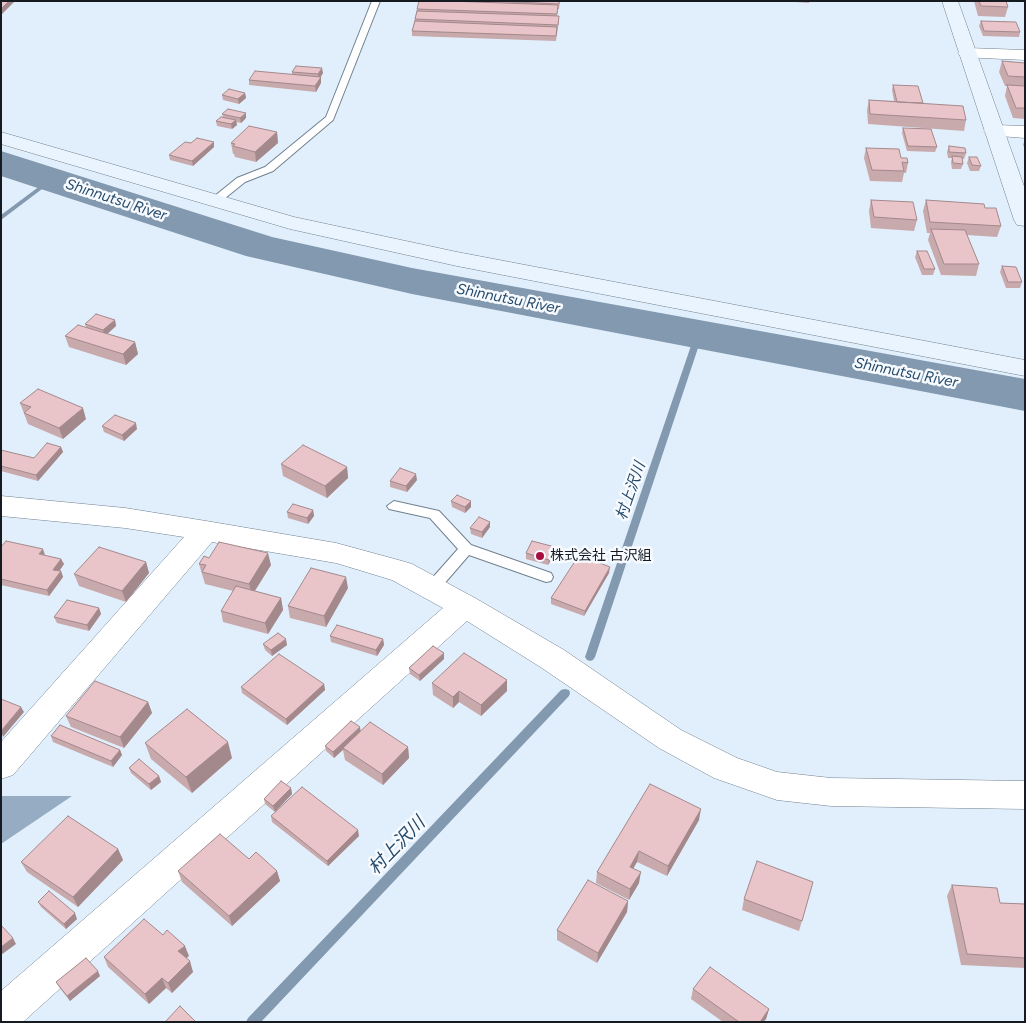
<!DOCTYPE html>
<html>
<head>
<meta charset="utf-8">
<style>
  body { margin:0 }
  #map { position:relative; width:1026px; height:1023px; overflow:hidden; background:#e1effc; font-family:Figtree,sans-serif }
  canvas { display:block }
  .frame { position:absolute; inset:0; border:2px solid #151b21; pointer-events:none }
</style>
</head>
<body>
<div id="map">
<canvas width="1026" height="1023"></canvas>
<div class="frame"></div>
</div>
<script>
const c = document.querySelector('canvas').getContext('2d');
c.lineJoin = 'round';
function paint(path, color) { c.fillStyle = color; c.fill(path, 'evenodd'); }
const poly = rows => new Path2D(rows.map(r => 'M' + r).join(''));
function trace(path, color, width, dash) { c.strokeStyle = color; c.lineWidth = width; c.lineCap = dash ? 'butt' : 'round'; c.setLineDash(dash || []); c.stroke(path); }
function label(font, color, halo, rows, align = 'center') {
  c.font = font + ' Figtree,"Noto Sans JP",sans-serif'; c.lineWidth = 5; c.setLineDash([]); c.textBaseline = 'middle'; c.strokeStyle = halo; c.fillStyle = color; for (const [text, x, y, turn = 0] of rows) {
    c.save(); c.translate(x, y); c.rotate((+turn || 0) * Math.PI / 180); c.textAlign = isNaN(turn) ? turn : align; if (halo) c.strokeText(text, 0, 0); c.fillText(text, 0, 0); c.restore();
  }
}
paint(poly([
  [1,796,72,796,1,844]
]), '#95acc3');
paint(poly([
  [52,177,55,179,54,180,1,220,1,215,52,177],
  [696,331,699,331,703,333,595,657,593,660,590,661,587,660,585,657,696,331],
  [565,689,569,690,570,693,569,696,261,1022,246,1022,248,1018,561,690,565,689]
]), '#8299af');
paint(poly([
  [1,151,272,237,412,268,1025,379,1025,411,412,294,246,256,1,176,1,151]
]), '#8299af');
const lane = poly([
  [372,1,380,1,333,120,273,171,245,182,219,203,211,203,211,199,237,178,265,167,326,117,372,1],
  [394,501,439,511,471,545,551,573,553,577,551,581,546,582,469,555,437,592,427,592,425,588,427,584,458,549,430,518,389,509,387,506,394,501]
]);
const street = poly([
  [967,48,1025,50,1025,60,961,57,958,53,961,49,967,48],
  [994,125,1025,126,1025,138,987,135,984,131,987,127,994,125],
  [1,496,125,508,206,521,336,543,402,561,412,564,475,598,564,650,681,730,737,758,777,772,831,778,1025,781,1025,809,831,806,777,800,714,778,659,748,542,668,467,621,23,1022,1,1022,1,991,443,608,392,580,336,563,212,542,13,775,1,779,1,742,184,537,125,528,1,516,1,496]
]);
const secondary = poly([
  [942,1,958,1,1025,189,1025,226,1017,225,1014,220,942,1],
  [1,132,294,217,457,252,1025,360,1025,376,457,266,290,229,1,144,1,132]
]);
trace(lane, '#72818f', 2);
trace(street, '#72818f', 1);
trace(secondary, '#72818f', 1);
paint(lane, '#fff');
paint(street, '#fff');
paint(secondary, '#e9f4fe');
paint(poly([
  [419,1,560,1,559,9,558,9,557,16,559,21,556,41,412,36,412,31],
  [781,1,809,1,809,3],
  [974,1,1006,1,1008,7,1005,17,978,16],
  [981,21,1020,32,1019,37,983,36,979,26],
  [1002,61,1025,63,1025,119,1013,118,1005,96,1007,86,1005,86,999,72],
  [292,72,323,73,320,77,321,83,316,92,249,85,249,80,292,75],
  [893,85,923,103,966,120,964,131,868,124,867,110,869,100,894,101,892,90],
  [245,93,246,98,239,104,223,100,222,95],
  [222,114,246,118,241,123,236,122,237,125,232,129,217,126,216,121,223,117],
  [903,128,937,147,935,152,907,151,902,133],
  [277,132,278,143,256,162,235,157,234,154,233,154,231,143],
  [1025,139,1025,149,1023,145],
  [214,142,214,147,193,166,170,160,169,155,191,143],
  [949,146,966,153,964,159,962,159,963,164,961,169,952,169,951,162,952,158,948,158,947,152],
  [866,148,901,158,908,163,906,173,904,173,902,182,870,181,864,158],
  [969,157,981,166,979,171,970,171,967,163],
  [871,200,917,220,914,231,871,228,869,211],
  [926,200,985,208,1001,226,997,237,967,235,979,264,976,276,941,275,928,240,930,233,927,233,923,211],
  [917,251,935,269,933,275,922,275,915,257],
  [1002,266,1022,282,1020,288,1006,288,1000,272],
  [115,320,116,326,107,334,135,342,138,354,126,365,69,347,65,336,86,327,85,324],
  [20,403,86,419,63,439,28,424],
  [102,426,137,429,124,441,104,432],
  [61,447,63,452,38,481,1,471,1,450,34,458],
  [281,464,347,467,348,478,327,498,283,476],
  [417,480,407,492,390,487,390,481],
  [451,501,471,507,465,513,452,507],
  [313,510,314,516,308,524,288,518,287,512],
  [490,522,490,527,482,538,471,534,470,528],
  [1,547,61,559,64,564,59,571,61,571,63,577,49,596,1,585],
  [555,547,555,553,548,565,526,559,526,553],
  [209,558,271,565,255,591,281,598,283,610,268,634,223,622,221,611,233,591,205,584,199,564],
  [146,562,149,573,126,602,79,586,74,574],
  [609,573,584,616,551,604,551,598],
  [348,588,326,627,290,618,288,606],
  [99,608,101,614,89,631,57,623,54,617],
  [330,636,383,639,384,645,377,656,331,642],
  [263,644,287,645,272,656,265,650],
  [444,659,420,681,410,674,409,668],
  [432,683,507,691,481,716,459,702,453,708,433,695],
  [324,684,325,690,287,725,242,693,241,687],
  [148,702,152,713,124,748,71,727,66,716],
  [361,731,408,747,409,758,383,785,345,760,343,750,334,758,326,751,325,746],
  [51,736,120,750,122,755,113,767,53,742],
  [145,743,232,758,192,793,151,759],
  [129,768,159,776,161,782,151,790,131,773],
  [291,788,292,794,275,812,265,804,264,799],
  [271,816,359,836,328,866,272,822],
  [699,820,667,876,637,862,633,869,639,883,629,900,596,883,597,872],
  [118,849,123,860,78,907,27,872,21,862],
  [249,859,277,871,280,881,232,926,182,882,178,871],
  [813,882,799,931,742,910,744,899],
  [952,885,1000,903,1025,904,1025,968,961,965,947,896],
  [628,901,627,912,597,963,557,940,557,930],
  [38,902,77,919,66,929,41,907],
  [189,956,186,958,193,972,172,993,166,988,149,1004,108,967,104,957],
  [100,976,70,1001,59,987,56,982],
  [693,989,769,1009,766,1019,763,1022,723,1022,691,999]
]), '#c8a9ac');
paint(poly([
  [9,1,15,1,1,15,1,9],
  [322,68,323,73,319,80,318,74],
  [321,77,321,83,316,92,315,86],
  [245,93,246,98,239,104,238,99],
  [246,113,246,118,241,123,240,118],
  [236,120,237,125,232,129,231,124],
  [277,132,278,143,256,162,255,152],
  [214,142,214,147,193,166,192,161],
  [115,320,116,326,105,336,103,330],
  [135,342,138,354,126,365,123,354],
  [83,408,86,419,63,439,59,428],
  [136,423,137,429,124,441,122,435],
  [61,447,63,452,38,481,36,475],
  [347,467,348,478,327,498,325,486],
  [416,474,417,480,407,492,406,486],
  [471,501,471,507,465,513,465,507],
  [313,510,314,516,308,524,307,518],
  [490,522,490,527,482,538,482,532],
  [555,547,555,553,548,565,549,560],
  [43,549,45,555,39,554],
  [268,553,271,565,252,595,249,584],
  [61,559,64,564,56,576,53,570],
  [146,562,149,573,126,602,122,591],
  [610,567,609,573,584,616,585,611],
  [61,571,63,577,49,596,47,590],
  [346,577,348,588,326,627,324,616],
  [281,598,283,610,268,634,265,623],
  [99,608,101,614,89,631,87,625],
  [286,639,287,645,272,656,271,650],
  [383,639,384,645,377,656,376,650],
  [444,653,444,659,420,681,419,675],
  [507,680,507,691,481,716,481,705],
  [324,684,325,690,287,725,286,719],
  [459,691,459,702,453,708,453,697],
  [148,702,152,713,124,748,120,737],
  [21,707,24,712,3,737,1,731],
  [360,727,361,733,334,758,333,752],
  [228,742,232,758,192,793,186,777],
  [408,747,409,758,383,785,382,774],
  [120,750,122,755,113,767,111,761],
  [159,776,161,782,151,790,149,784],
  [291,788,292,794,275,812,273,806],
  [701,809,699,820,667,876,668,866],
  [358,830,359,836,328,866,327,861],
  [118,849,123,860,78,907,73,897],
  [639,851,637,862,628,877,630,867],
  [277,871,280,881,232,926,229,916],
  [641,872,639,883,629,900,630,889],
  [628,901,627,912,597,963,598,953],
  [75,913,77,919,66,929,64,924],
  [13,938,16,944,1,955,1,947],
  [185,946,189,956,182,962,178,951],
  [190,961,193,972,172,993,168,983],
  [98,971,100,976,70,1001,67,996],
  [162,978,166,988,149,1004,145,994],
  [769,1009,766,1019,763,1022,760,1022]
]), '#a3898c');
const building = poly([
  [1,1,9,1,1,9,1,1],
  [419,1,448,1,558,5,557,14,417,9,419,1],
  [496,1,559,1,559,4,496,1],
  [979,1,1006,1,1008,7,981,6,979,1],
  [417,11,559,16,558,25,415,19,417,11],
  [415,21,557,27,556,36,412,31,415,21],
  [981,21,1016,22,1020,32,984,31,981,21],
  [1002,61,1025,63,1025,77,1008,76,1002,61],
  [296,66,322,68,318,74,292,72,296,66],
  [255,71,321,77,315,86,249,80,255,71],
  [893,85,918,86,923,103,897,102,893,85],
  [1007,85,1025,86,1025,108,1016,108,1007,85],
  [229,89,245,93,238,99,222,95,229,89],
  [869,100,963,106,966,120,870,114,869,100],
  [228,109,246,113,240,118,222,114,228,109],
  [221,117,236,120,231,124,216,121,221,117],
  [249,126,277,132,255,152,233,146,235,144,231,143,249,126],
  [903,128,931,129,937,147,908,146,903,128],
  [197,138,214,142,192,161,169,155,185,142,191,143,197,138],
  [949,146,965,148,966,153,949,152,949,146],
  [866,148,899,149,901,158,907,158,908,163,902,162,904,171,872,170,866,148],
  [952,156,962,157,963,164,953,163,952,156],
  [969,157,977,157,981,166,972,165,969,157],
  [871,200,913,202,917,220,874,217,871,200],
  [926,200,984,204,985,208,996,208,1001,226,930,222,926,200],
  [931,229,965,230,979,264,944,264,931,229],
  [917,251,927,251,935,269,924,269,917,251],
  [1002,266,1016,267,1022,282,1008,282,1002,266],
  [96,314,115,320,103,330,85,324,96,314],
  [78,325,135,342,123,354,65,336,78,325],
  [38,389,83,408,59,428,24,413,31,407,20,403,38,389],
  [115,415,136,423,122,435,102,426,115,415],
  [47,443,61,447,36,475,1,466,1,450,34,458,47,443],
  [303,445,347,467,325,486,281,464,303,445],
  [400,468,416,474,406,486,390,481,400,468],
  [457,495,471,501,465,507,451,501,457,495],
  [293,504,313,510,307,518,287,512,293,504],
  [479,517,490,522,482,532,470,528,479,517],
  [6,541,43,549,39,554,61,559,53,570,61,571,47,590,1,579,1,547,6,541],
  [532,541,555,547,549,560,526,553,532,541],
  [219,542,268,553,249,584,202,572,206,565,199,564,204,556,209,558,219,542],
  [99,547,146,562,122,591,74,574,99,547],
  [579,555,610,567,585,611,551,598,579,555],
  [311,568,346,577,324,616,288,606,311,568],
  [236,586,281,598,265,623,221,611,236,586],
  [67,600,99,608,87,625,54,617,67,600],
  [337,625,383,639,376,650,330,636,337,625],
  [278,633,286,639,271,650,263,644,278,633],
  [433,646,444,653,419,675,409,668,433,646],
  [464,653,507,680,481,705,459,691,453,697,432,683,464,653],
  [279,654,324,684,286,719,241,687,279,654],
  [95,681,148,702,120,737,66,716,95,681],
  [1,699,21,707,1,731,1,699],
  [187,709,228,742,186,777,145,743,187,709],
  [351,721,360,727,333,752,325,746,351,721],
  [370,722,408,747,382,774,343,748,370,722],
  [60,725,120,750,111,761,51,736,60,725],
  [139,759,159,776,149,784,129,768,139,759],
  [281,781,291,788,273,806,264,799,281,781],
  [650,784,701,809,668,866,639,851,630,867,641,872,630,889,597,872,650,784],
  [302,787,358,830,327,861,271,816,302,787],
  [68,816,118,849,73,897,21,862,68,816],
  [220,834,249,859,256,852,277,871,229,916,178,871,220,834],
  [757,861,813,882,802,921,744,899,757,861],
  [588,880,628,901,598,953,557,930,588,880],
  [952,885,997,888,1000,903,1025,904,1025,958,967,954,952,885],
  [49,891,75,913,64,924,38,902,49,891],
  [144,919,163,935,167,930,185,946,178,951,190,961,168,983,162,978,145,994,104,957,144,919],
  [1,925,13,938,1,947,1,925],
  [86,958,98,971,67,996,56,982,86,958],
  [710,967,769,1009,760,1022,739,1022,693,989,710,967],
  [180,1006,196,1022,165,1022,180,1006]
]);
paint(building, '#e9c4c8');
trace(building, '#a3898c', 1);
for (const [x, y, r, color] of [
  [540,556,5,"#a70f40"]
]) { const dot = new Path2D(); dot.arc(x, y, r, 0, 2 * Math.PI); c.fillStyle = color; c.fill(dot); trace(dot, '#f7fafe', 2); }
label('14px', '#151b21', '#f7fafe', [
  ["株式会社 古沢組",550,556]
], 'left');
label('italic 15px', '#244a6b', '#f7fafe', [
  ["Shinnutsu River",116,200,18],
  ["Shinnutsu River",508,299,11],
  ["Shinnutsu River",906,373,11],
  ["村上沢川",631,491,-71]
]);
label('italic 18px', '#244a6b', '#f7fafe', [
  ["村上沢川",397,846,-46]
]);
</script>
</body>
</html>
